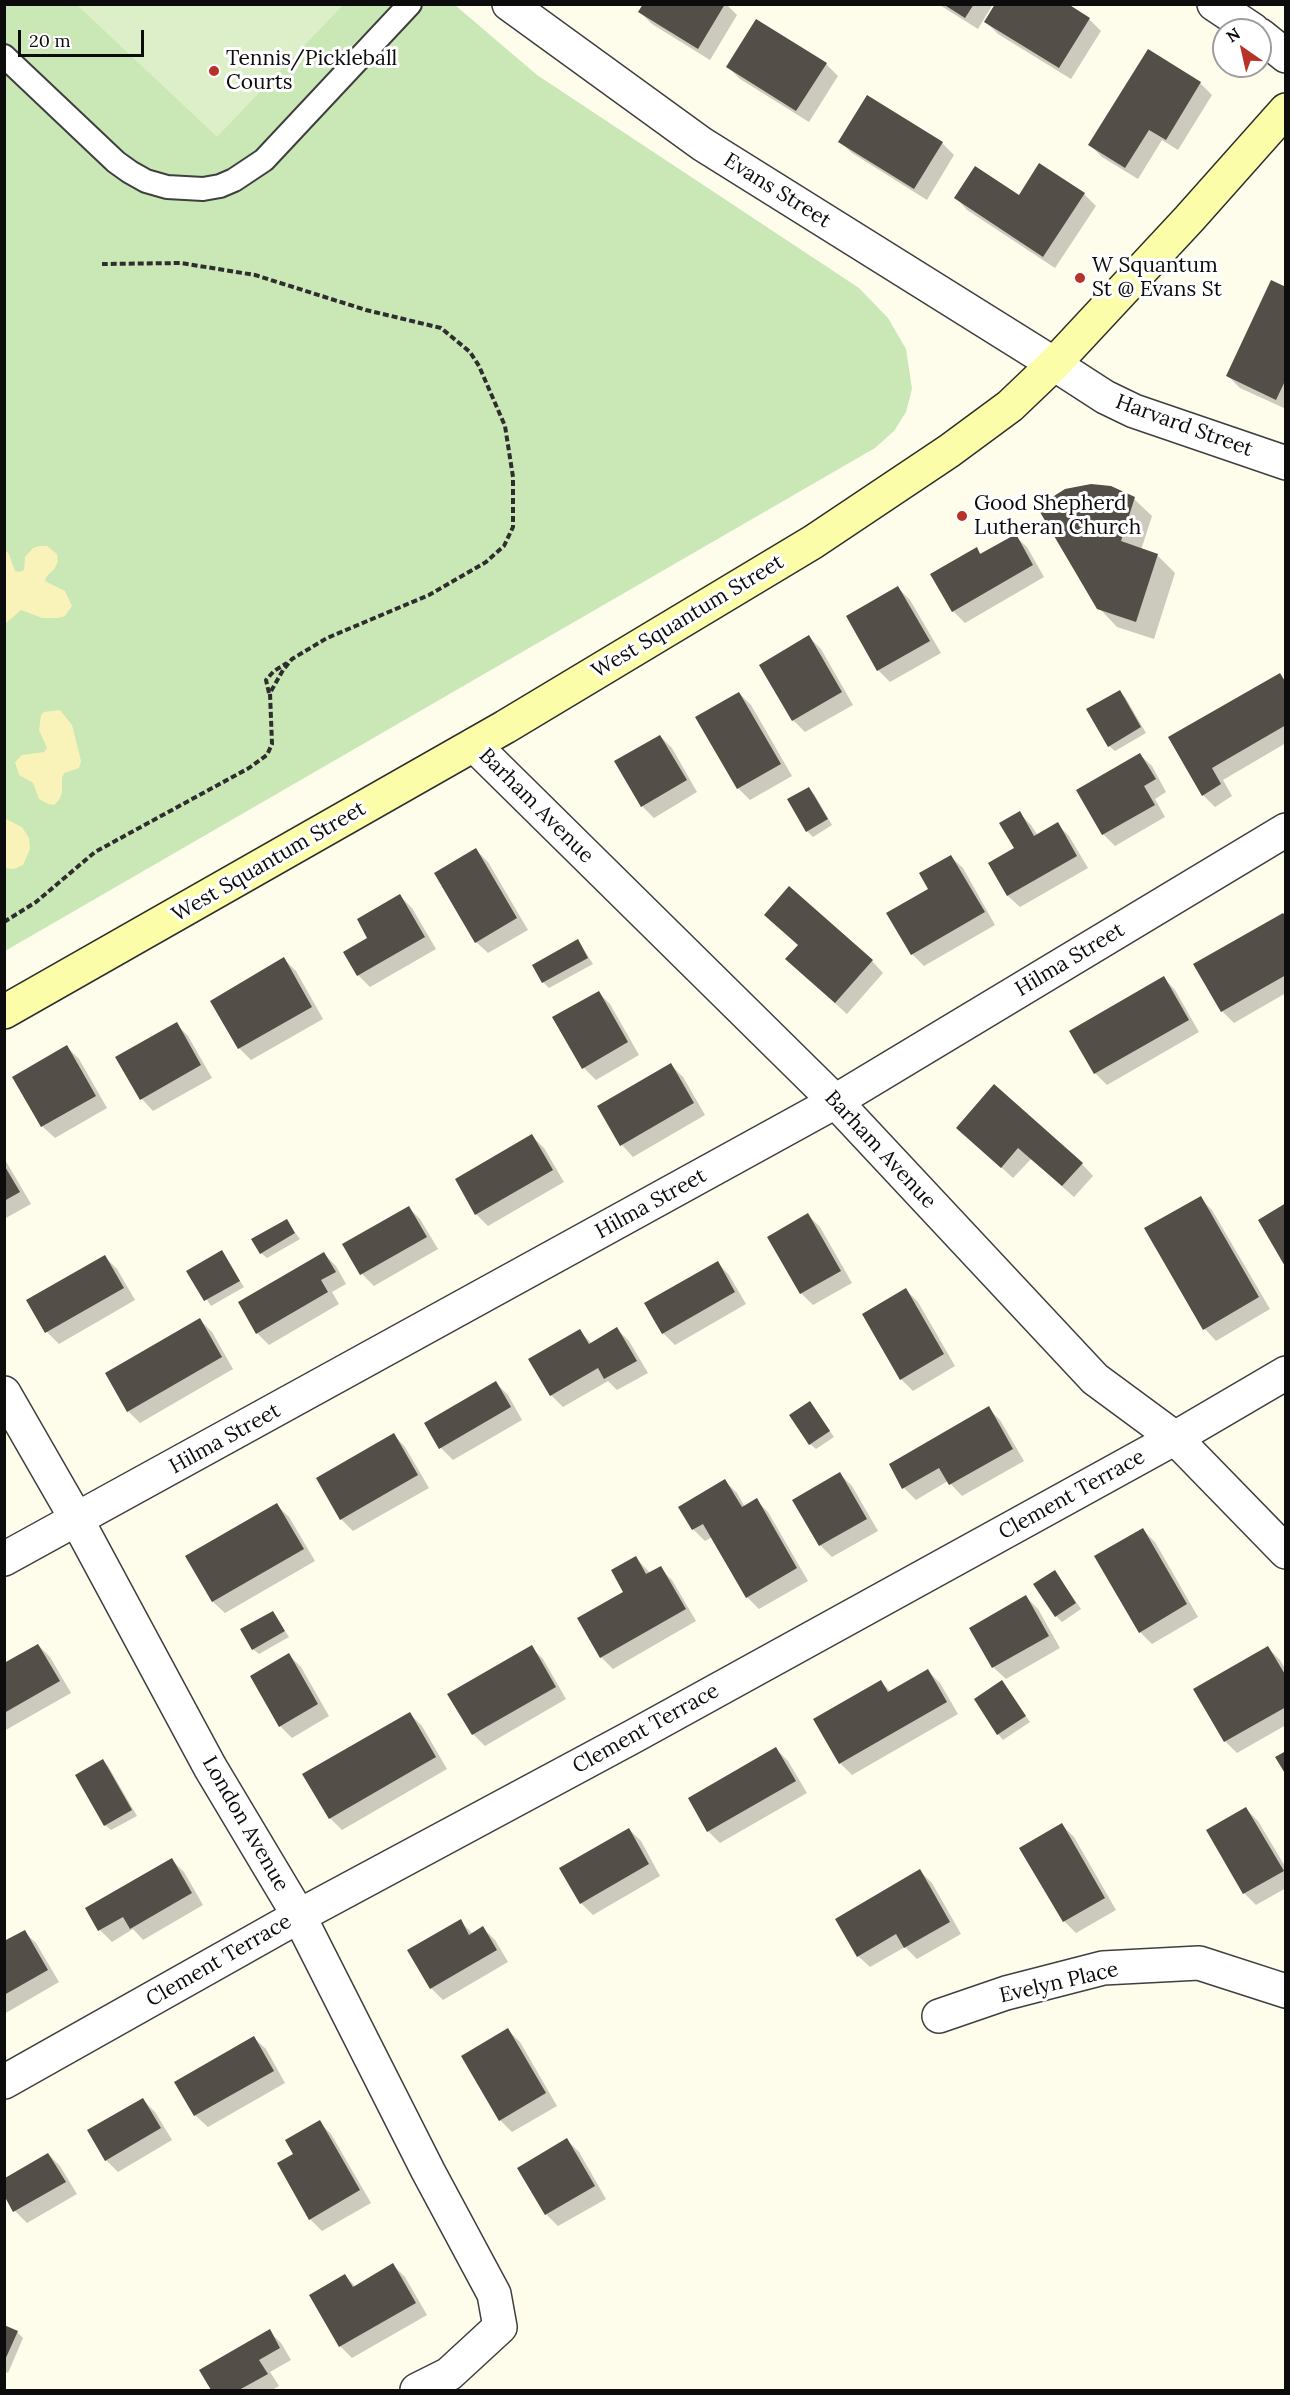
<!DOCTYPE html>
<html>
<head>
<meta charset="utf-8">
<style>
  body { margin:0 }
  #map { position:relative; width:1290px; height:2395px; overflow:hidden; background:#fefdeb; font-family:Lora,serif }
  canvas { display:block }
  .frame { position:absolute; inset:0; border:6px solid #0c0c0c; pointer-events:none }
  .north { position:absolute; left:1212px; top:18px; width:60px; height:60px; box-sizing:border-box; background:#fff; border:2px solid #9e9e9e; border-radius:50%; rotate:326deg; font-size:16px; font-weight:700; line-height:24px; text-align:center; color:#0c0c0c }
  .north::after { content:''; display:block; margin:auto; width:21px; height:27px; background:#b73328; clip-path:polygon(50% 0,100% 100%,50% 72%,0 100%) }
  .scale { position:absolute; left:18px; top:30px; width:126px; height:27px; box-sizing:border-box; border:3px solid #0c0c0c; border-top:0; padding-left:8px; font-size:18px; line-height:21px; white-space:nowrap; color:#0c0c0c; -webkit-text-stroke:4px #fff; paint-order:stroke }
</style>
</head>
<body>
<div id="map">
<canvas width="1290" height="2395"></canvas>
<div class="frame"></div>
<div class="north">N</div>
<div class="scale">20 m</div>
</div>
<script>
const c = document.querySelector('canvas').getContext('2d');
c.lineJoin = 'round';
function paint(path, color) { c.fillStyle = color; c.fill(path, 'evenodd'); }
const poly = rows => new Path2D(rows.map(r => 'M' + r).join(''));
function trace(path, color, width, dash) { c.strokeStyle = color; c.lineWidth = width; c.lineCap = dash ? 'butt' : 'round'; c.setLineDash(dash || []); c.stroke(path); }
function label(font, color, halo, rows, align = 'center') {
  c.font = font + ' Lora,serif'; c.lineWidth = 6; c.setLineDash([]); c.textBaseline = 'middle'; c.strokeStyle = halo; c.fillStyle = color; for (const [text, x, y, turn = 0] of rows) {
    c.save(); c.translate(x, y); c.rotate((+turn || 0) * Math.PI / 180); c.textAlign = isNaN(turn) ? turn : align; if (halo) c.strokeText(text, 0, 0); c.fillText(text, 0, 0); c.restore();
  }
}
paint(poly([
  [5,5,455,5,537,75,859,288,888,318,906,349,912,389,906,412,894,431,875,448,5,951]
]), '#cae7b6');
paint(poly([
  [39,546,47,546,57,554,58,561,55,568,46,577,45,581,65,591,72,606,65,616,58,618,42,618,21,610,5,624,5,550,9,554,15,571,19,572,24,570,25,557,33,548],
  [60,710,72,725,81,761,79,768,64,773,62,778,62,793,59,800,54,805,48,804,39,799,33,783,19,775,15,762,22,755,44,752,47,748,39,730,41,715,44,712],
  [4,818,22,827,29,838,30,849,27,856,23,865,14,869,5,868]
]), '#f9f2b9');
paint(poly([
  [77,5,343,5,217,137]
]), '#ddefc8');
paint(poly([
  [645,4,726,4,737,15,710,60,652,24,640,12],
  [938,4,993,4,978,29],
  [1089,19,1101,31,1071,79,998,34,986,22],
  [826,64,838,76,809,122,740,79,728,67],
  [1200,83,1212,95,1178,150,1162,140,1138,179,1102,157,1090,145],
  [867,97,942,143,954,155,927,200,852,153,840,142],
  [1084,194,1096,206,1055,268,967,210,956,198],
  [1286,289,1286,409,1240,388,1228,376],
  [1083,486,1134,499,1152,516,1141,550,1157,555,1175,573,1154,639,1117,627,1099,608,1039,508,1058,493],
  [1015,536,1027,547,1044,577,965,623,953,611,976,549,982,555],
  [898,588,910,600,941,653,890,682,878,670],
  [809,637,821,649,853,705,805,732,793,720],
  [1279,675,1286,681,1286,743,1223,780,1232,796,1215,807,1203,795,1170,738],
  [1119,692,1125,697,1146,733,1115,751,1109,746],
  [739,693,751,705,792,776,750,800,738,788],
  [660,736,672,748,697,792,654,818,642,806],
  [1140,755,1152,766,1166,792,1155,799,1165,817,1115,846,1103,834],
  [809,789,814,794,832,825,813,837,807,831],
  [1019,813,1031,825,1038,836,1057,824,1069,836,1088,868,1020,907,1008,896,990,864,1016,849],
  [476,850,488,862,528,930,488,953,476,942],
  [951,857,963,868,995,925,924,966,912,954,889,913,930,890],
  [400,896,412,908,436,949,370,987,358,975,345,952,370,939],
  [1286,917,1286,993,1234,1023,1222,1011],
  [578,940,593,964,549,988,543,982],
  [284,959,296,971,323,1019,251,1060,239,1048],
  [872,961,883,973,847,1014,799,971],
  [1164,978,1175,990,1199,1032,1107,1085,1095,1073],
  [598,992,610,1004,639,1055,596,1080,584,1068],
  [176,1024,188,1036,212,1078,153,1111,142,1099,117,1058],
  [67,1047,79,1059,107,1108,55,1138,43,1127,14,1078],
  [671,1065,683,1077,705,1115,633,1157,622,1145],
  [958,1128,1082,1164,1093,1176,1074,1197,1031,1159,1013,1178],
  [532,1136,544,1148,564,1182,488,1226,476,1214],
  [4,1158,31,1204,4,1219],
  [1200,1198,1212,1210,1270,1309,1216,1341,1205,1329],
  [408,1207,420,1219,438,1249,374,1286,362,1274,344,1245],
  [808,1215,820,1227,852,1283,813,1305,801,1293,769,1237],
  [286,1221,300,1239,267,1258,261,1253],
  [221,1252,244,1287,211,1306,188,1271],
  [324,1254,336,1266,346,1284,332,1292,339,1304,269,1345,257,1333],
  [105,1257,117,1269,135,1300,59,1344,47,1332,29,1301],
  [718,1263,729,1275,746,1304,675,1345,663,1333,647,1304],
  [906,1290,918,1302,955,1366,913,1391,901,1379],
  [200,1320,212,1332,233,1369,140,1423,128,1411],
  [617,1329,629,1341,648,1373,617,1390,608,1381,563,1407,551,1395,530,1359,580,1331,592,1344],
  [496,1383,508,1395,522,1420,453,1460,441,1448,426,1423],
  [988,1408,1000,1420,1024,1461,962,1496,948,1481,916,1500,904,1488],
  [815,1409,834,1437,816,1449,810,1444],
  [394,1435,405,1447,429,1488,353,1531,341,1519,318,1479],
  [840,1474,852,1486,878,1531,832,1557,820,1545],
  [725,1481,737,1493,745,1507,756,1500,768,1512,808,1581,759,1609,747,1597,712,1537,705,1541,693,1529],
  [277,1505,289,1517,315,1561,225,1613,213,1602,187,1557],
  [1143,1530,1155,1542,1198,1617,1152,1644,1140,1632],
  [636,1558,650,1573,660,1568,672,1580,696,1621,613,1669,601,1657],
  [1055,1572,1081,1609,1062,1622,1056,1616],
  [1026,1597,1038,1609,1060,1648,1006,1679,994,1668,971,1629],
  [272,1612,289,1637,259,1654,253,1649],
  [38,1645,50,1657,71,1693,4,1731,4,1665],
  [531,1647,543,1659,566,1699,485,1746,473,1734],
  [1268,1648,1280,1660,1286,1670,1286,1725,1237,1753,1225,1741],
  [289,1655,301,1667,329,1716,292,1738,280,1726],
  [928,1671,940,1683,958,1714,852,1775,840,1763,815,1720,881,1682,891,1692],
  [1002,1682,1030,1722,1003,1740,998,1734],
  [410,1714,422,1726,447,1769,342,1830,330,1818],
  [776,1749,788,1761,807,1793,720,1843,708,1831,690,1798],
  [103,1761,108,1766,137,1816,111,1830,105,1825],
  [1246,1809,1258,1821,1286,1868,1286,1888,1256,1905,1244,1893],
  [1062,1825,1074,1837,1116,1910,1076,1933,1064,1921],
  [629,1829,641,1841,660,1876,593,1915,581,1903],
  [172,1860,184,1872,203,1905,143,1940,133,1929,112,1942,100,1930,87,1909],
  [920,1871,932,1883,961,1934,917,1959,905,1947,870,1967,858,1956],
  [460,1921,473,1934,483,1928,495,1940,508,1962,443,2000,431,1988],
  [24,1932,36,1943,59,1982,4,2014,4,1955],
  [508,2030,520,2042,557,2106,512,2132,500,2120],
  [254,2038,266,2049,285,2083,208,2127,196,2116,176,2082],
  [143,2100,155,2112,172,2140,118,2172,106,2160],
  [319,2122,331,2134,371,2203,322,2231,310,2219],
  [567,2140,579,2152,606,2199,558,2226,546,2214],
  [48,2154,60,2166,77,2194,27,2223,15,2211,4,2194,4,2180],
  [393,2265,405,2277,427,2315,352,2358,340,2346,311,2296,345,2276,356,2287],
  [4,2327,18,2333,23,2338,8,2373,4,2371],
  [269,2331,281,2343,291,2360,270,2372,279,2386,272,2390,212,2390,201,2371]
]), '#0003');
paint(poly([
  [643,4,725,4,698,49,638,12],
  [943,4,974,4,965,18],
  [995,4,1068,4,1090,18,1059,68,984,22],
  [756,19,827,63,796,111,726,67],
  [1148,49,1201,82,1166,140,1149,130,1125,168,1088,145],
  [867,95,943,142,914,189,838,142],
  [1039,163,1085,193,1043,257,954,198,975,166,1019,195],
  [1271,280,1286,287,1286,379,1276,400,1226,376],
  [1091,484,1111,486,1135,497,1121,541,1158,554,1136,622,1097,609,1037,507,1065,489],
  [1016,534,1033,565,952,612,930,574,977,547,980,554],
  [898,586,930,641,877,671,846,616],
  [809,635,842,692,792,721,759,665],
  [1280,673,1286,683,1286,725,1212,768,1221,784,1202,796,1168,737],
  [1120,690,1141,727,1108,747,1086,709],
  [739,692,781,764,737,789,695,717],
  [660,735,687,780,641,807,614,761],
  [1140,753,1156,779,1144,786,1155,805,1102,835,1076,790],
  [809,787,828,819,806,832,787,799],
  [1020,811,1034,836,1058,822,1077,856,1007,896,988,863,1014,848,999,823],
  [476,848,517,918,475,943,434,873],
  [951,855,985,912,911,955,886,913,928,889,919,873],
  [789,886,873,960,835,1003,785,959,798,945,764,915],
  [400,894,425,937,357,976,343,952,367,938,357,919],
  [1283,913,1286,917,1286,975,1221,1012,1193,964],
  [578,939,588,958,542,983,532,965],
  [284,957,312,1007,238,1049,210,1001],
  [1164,976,1189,1020,1094,1074,1069,1031],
  [599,991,628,1042,582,1069,552,1017],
  [177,1022,201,1065,140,1100,115,1057],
  [67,1045,96,1096,41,1127,12,1077],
  [671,1063,694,1103,620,1146,597,1106],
  [994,1084,1083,1163,1062,1186,1018,1148,1001,1168,956,1128],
  [532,1134,553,1170,475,1215,455,1179],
  [4,1165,20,1192,4,1201],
  [1201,1196,1259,1297,1203,1330,1144,1228],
  [1286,1203,1286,1268,1258,1220],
  [409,1206,427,1237,360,1275,342,1244],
  [808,1213,841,1271,800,1294,767,1237],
  [287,1219,295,1233,260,1254,251,1239],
  [222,1250,240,1281,204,1301,186,1271],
  [324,1252,336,1272,321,1280,328,1292,256,1334,238,1302],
  [105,1255,124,1288,45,1333,26,1300],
  [718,1261,735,1292,662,1334,644,1303],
  [906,1288,944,1354,900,1380,862,1314],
  [200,1318,222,1357,127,1412,105,1373],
  [617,1327,637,1361,604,1379,598,1368,550,1396,528,1359,580,1329,589,1344],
  [496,1381,511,1407,439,1449,424,1423],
  [810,1401,830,1431,809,1445,789,1415],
  [989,1406,1013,1449,949,1485,939,1468,902,1489,889,1464],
  [394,1433,418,1475,340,1520,316,1478],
  [840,1472,867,1519,819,1546,792,1500],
  [725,1479,742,1507,757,1498,797,1568,746,1598,703,1524,692,1530,678,1507],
  [277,1503,304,1549,212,1602,185,1556],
  [1143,1528,1187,1604,1139,1633,1094,1556],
  [636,1556,646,1574,661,1566,686,1609,600,1658,577,1618,623,1592,611,1570],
  [1055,1570,1076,1603,1055,1617,1033,1584],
  [1026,1595,1049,1636,992,1668,969,1628],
  [273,1611,285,1631,252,1650,240,1629],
  [38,1644,60,1681,4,1713,4,1663],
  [532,1645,556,1687,472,1735,447,1694],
  [1268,1646,1286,1676,1286,1707,1224,1742,1193,1689],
  [289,1653,318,1704,279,1727,250,1676],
  [928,1669,947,1702,839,1764,813,1719,881,1680,888,1692],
  [1002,1680,1026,1716,997,1735,974,1699],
  [410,1712,436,1757,329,1819,302,1774],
  [776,1747,796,1781,707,1832,688,1798],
  [1286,1751,1286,1775,1275,1757],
  [103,1759,132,1810,104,1826,75,1775],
  [1246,1807,1284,1871,1243,1894,1206,1830],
  [1062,1823,1105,1898,1063,1922,1019,1848],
  [629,1828,649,1864,580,1904,559,1868],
  [172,1858,192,1893,130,1929,123,1917,98,1931,85,1908],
  [920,1869,950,1922,904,1948,896,1934,857,1957,835,1919],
  [461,1919,469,1935,483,1926,497,1950,430,1989,407,1950],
  [25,1930,48,1970,4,1995,4,1941],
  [508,2028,546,2093,499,2121,461,2056],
  [254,2036,274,2071,194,2116,174,2082],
  [143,2098,161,2128,105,2161,87,2130],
  [320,2120,360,2190,309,2220,277,2163,293,2154,285,2140],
  [567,2138,595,2186,545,2215,517,2168],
  [48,2153,66,2182,13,2212,5,2197,5,2178],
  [393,2263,416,2303,339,2347,309,2295,345,2274,353,2287],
  [4,2325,18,2331,4,2362],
  [270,2329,280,2348,259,2360,268,2374,239,2390,211,2390,199,2370]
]), '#544e49');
const service = poly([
  [4,56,116,162,130,172,146,181,167,187,203,189,220,186,234,180,264,160,410,4]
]);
const minor = poly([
  [509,4,702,144,1054,364],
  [1214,4,1253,30],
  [1260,35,1286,56],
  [474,745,835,1101,1095,1379,1175,1438,1286,1552],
  [4,1393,77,1520,210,1767,299,1916,428,2171,494,2294,500,2327,449,2374,417,2390],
  [4,1559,824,1108,1286,830],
  [939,2016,1006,1993,1103,1968,1199,1963,1286,1991],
  [4,2082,299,1916,634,1736,1175,1438,1286,1373]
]);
const tertiary = poly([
  [1054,364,1105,397,1134,411,1286,463]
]);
const secondary = poly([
  [4,1012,505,727,813,542,949,451,1010,406,1054,364,1189,219,1286,110]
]);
trace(service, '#3f3f3f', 26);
trace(minor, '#3f3f3f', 36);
trace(tertiary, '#3f3f3f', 36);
trace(secondary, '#2e2e2e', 36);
trace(poly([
  [269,693,266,680,274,671,287,663],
  [4,922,36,902,95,852,249,768,267,755,272,744,270,693,283,670,292,659,327,638,429,595,486,562,504,546,513,527,513,477,505,426,479,366,470,352,441,328,366,310,255,275,181,263,102,264]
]), '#2e2e2e', 4, [6, 3]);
trace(service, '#fff', 22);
trace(minor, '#fff', 33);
trace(tertiary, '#fff', 33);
trace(secondary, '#fcfda8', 33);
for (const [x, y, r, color] of [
  [214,71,6,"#b73328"],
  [1080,278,6,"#b73328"],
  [962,516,6,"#b73328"]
]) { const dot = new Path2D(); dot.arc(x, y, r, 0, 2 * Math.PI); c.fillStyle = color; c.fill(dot); trace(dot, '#fff', 2); }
label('21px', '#0c0c0c', '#fff', [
  ["Tennis/Pickleball",226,59],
  ["Courts",226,83],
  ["W Squantum",1092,266],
  ["St @ Evans St",1092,290],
  ["Good Shepherd",974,504],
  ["Lutheran Church",974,528]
], 'left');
label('21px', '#0c0c0c', '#fff', [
  ["Evans Street",777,191,32],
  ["Harvard Street",1184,426,20],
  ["West Squantum Street",688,617,-31],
  ["Barham Avenue",536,806,45],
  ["West Squantum Street",269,862,-30],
  ["Hilma Street",1070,960,-31],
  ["Barham Avenue",880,1150,47],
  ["Hilma Street",651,1204,-29],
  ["Hilma Street",225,1439,-29],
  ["Clement Terrace",1072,1495,-29],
  ["Clement Terrace",646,1729,-29],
  ["London Avenue",245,1824,60],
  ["Clement Terrace",219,1961,-30],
  ["Evelyn Place",1059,1983,-13]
]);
</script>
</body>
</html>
